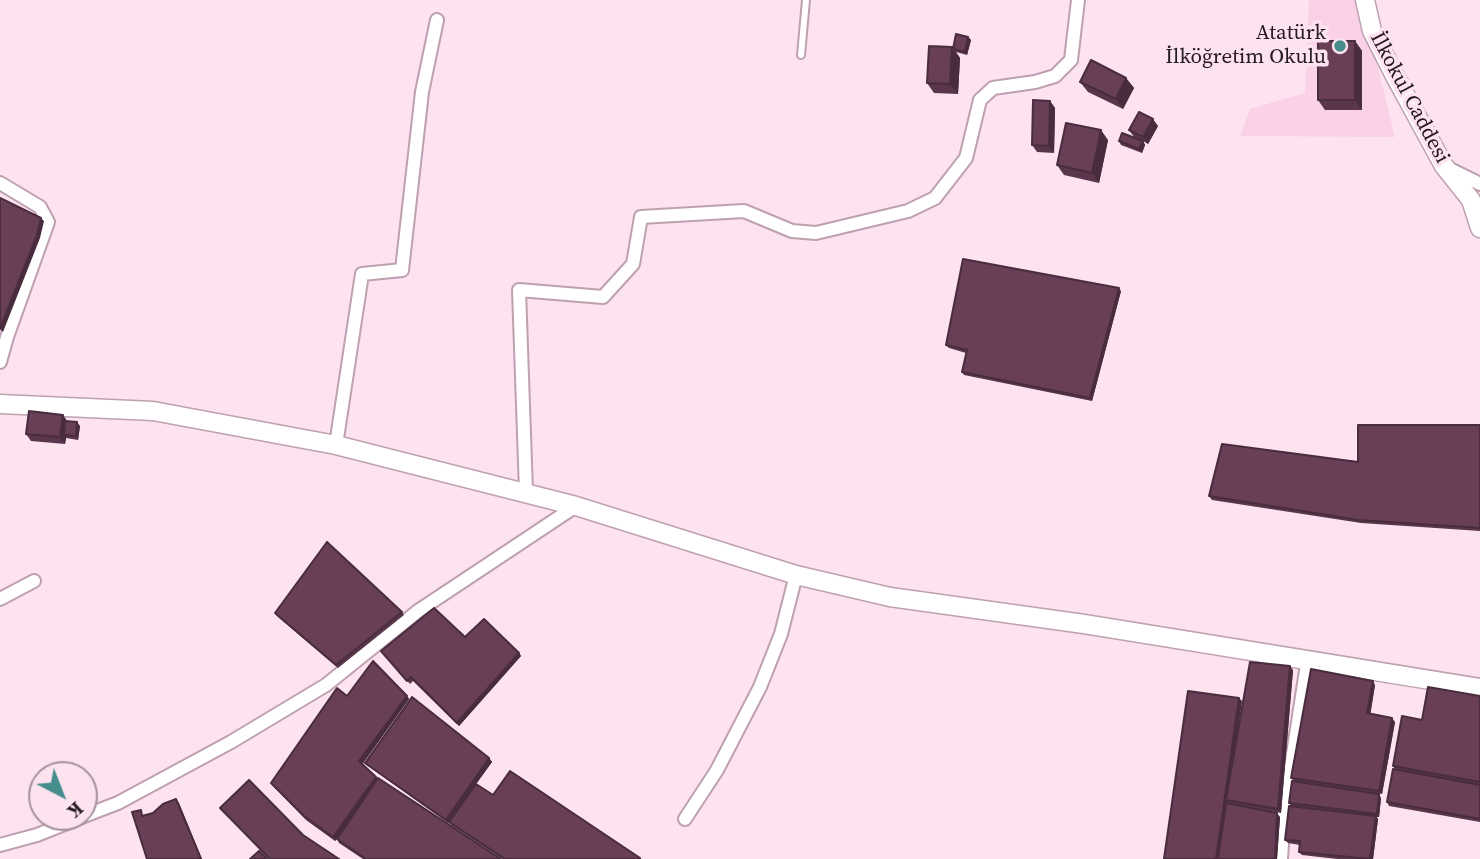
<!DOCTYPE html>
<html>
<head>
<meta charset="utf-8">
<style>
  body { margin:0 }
  #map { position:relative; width:1480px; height:859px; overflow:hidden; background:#fde2f0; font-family:"Source Serif 4",serif }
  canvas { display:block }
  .north { position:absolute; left:28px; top:761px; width:70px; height:70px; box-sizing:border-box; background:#fde2f0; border:2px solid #a6929c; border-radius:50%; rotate:138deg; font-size:19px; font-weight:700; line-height:28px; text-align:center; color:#24191f }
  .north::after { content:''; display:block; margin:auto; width:24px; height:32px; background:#468d8d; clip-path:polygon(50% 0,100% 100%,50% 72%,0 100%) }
</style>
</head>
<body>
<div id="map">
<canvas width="1480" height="859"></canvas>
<div class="north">K</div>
</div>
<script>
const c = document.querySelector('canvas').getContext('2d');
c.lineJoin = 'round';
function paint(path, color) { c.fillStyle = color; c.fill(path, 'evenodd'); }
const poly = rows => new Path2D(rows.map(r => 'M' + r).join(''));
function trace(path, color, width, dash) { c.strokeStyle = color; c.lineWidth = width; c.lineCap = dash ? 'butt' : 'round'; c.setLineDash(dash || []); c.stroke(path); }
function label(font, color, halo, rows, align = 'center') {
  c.font = font + ' "Source Serif 4",serif'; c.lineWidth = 7; c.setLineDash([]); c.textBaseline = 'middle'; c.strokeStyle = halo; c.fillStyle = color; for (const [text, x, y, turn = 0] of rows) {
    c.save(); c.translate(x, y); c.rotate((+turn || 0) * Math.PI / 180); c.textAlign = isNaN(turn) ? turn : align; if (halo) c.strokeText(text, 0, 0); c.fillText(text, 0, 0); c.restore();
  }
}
paint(poly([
  [1309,0,1361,0,1395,137,1240,136,1250,109,1305,93]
]), '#fad1e7');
const lane = poly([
  [801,55,806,0]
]);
const street = poly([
  [1448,168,1480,184],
  [0,183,40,207,48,222,7,337,0,362],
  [336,445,362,274,402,270,422,92,437,20],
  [526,492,519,290,603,297,633,264,641,217,744,211,792,231,816,233,908,211,935,198,966,158,980,100,993,88,1035,82,1055,76,1071,60,1078,0],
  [0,599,34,581],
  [84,816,118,803,231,742,326,685,418,611,576,506],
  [685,819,717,770,760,687,781,634,796,575],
  [0,845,37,835,82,817],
  [1281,859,1284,812,1308,658]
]);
const secondary = poly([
  [1365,0,1372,31,1396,78,1444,166,1471,200,1480,228],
  [0,404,153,411,336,445,576,506,796,575,890,597,1084,624,1480,688]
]);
trace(lane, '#bfa0b1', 10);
trace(street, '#bfa0b1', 16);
trace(secondary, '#bfa0b1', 21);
trace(lane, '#fff', 6);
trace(street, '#fff', 12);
trace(secondary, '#fff', 18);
paint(poly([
  [968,37,971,40,967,55,956,52,960,58,958,94,934,93,927,83,952,47],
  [1355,41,1362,51,1362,110,1325,110,1318,100],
  [1126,78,1134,88,1123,109,1088,92,1080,82],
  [1050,101,1055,108,1054,153,1037,152,1032,145],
  [1158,126,1148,144,1143,141,1145,145,1142,153,1121,145,1119,141,1141,140,1134,137,1129,130],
  [1108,140,1099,183,1064,175,1057,165],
  [1121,291,1092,401,964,375,962,372,966,353,949,348,946,345],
  [67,421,80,426,78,440,66,438,65,444,31,441,26,434],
  [1480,425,1480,531,1361,523,1212,500,1209,496,1358,462],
  [402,612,404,615,338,668,278,617,275,613],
  [465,637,519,653,521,656,459,726,413,681,410,684,384,655],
  [1293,670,1281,813,1247,807,1280,817,1277,859,1164,859,1242,701,1235,748],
  [1375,685,1370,714,1395,722,1382,794,1312,784,1381,798,1379,817,1376,817,1378,819,1373,859,1337,859,1302,855,1299,852,1300,845,1288,843,1285,840,1291,806,1289,803,1294,781,1291,778],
  [347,696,407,696,409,699,362,764,378,779,501,859,363,859,339,843,337,839,340,834,335,841,306,820,274,787,271,783],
  [1480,696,1480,822,1389,806,1387,802,1395,769,1393,766,1422,720],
  [489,758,492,762,476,784,493,795,641,859,503,859,451,825,449,822,448,823,368,766,365,763]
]), '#59364b');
paint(poly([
  [968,37,971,40,967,55,965,52],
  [1355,41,1362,51,1362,110,1355,100],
  [952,47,960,58,958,94,950,84],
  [1126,78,1134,88,1123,109,1116,99],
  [1050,101,1055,108,1054,153,1049,146],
  [1153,119,1158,126,1148,144,1143,137],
  [1101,130,1108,140,1099,183,1092,173],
  [1143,141,1145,145,1142,153,1139,149],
  [41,218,44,221,40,238,3,332,0,329],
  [1119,288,1121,291,1092,401,1090,398],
  [63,415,68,422,64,435,66,438,65,444,60,437],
  [77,422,80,426,78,440,76,436],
  [519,653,521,656,459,726,457,723],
  [1290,666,1293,670,1281,813,1278,809],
  [1373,681,1375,685,1370,717,1367,713],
  [407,696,409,699,362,765,359,761],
  [1239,698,1242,701,1227,801,1226,800,1227,802,1219,859,1216,859],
  [1392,718,1395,722,1382,794,1379,791],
  [489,758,492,762,448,823,446,820],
  [376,777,379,780,335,841,333,837],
  [1379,794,1381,798,1379,817,1377,814],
  [176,799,179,803,202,859,201,859],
  [1277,813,1280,817,1277,859,1275,859],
  [1376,816,1378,819,1373,859,1370,859]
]), '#492c3d');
const building = poly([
  [956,34,968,37,965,52,953,49,956,34],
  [1318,41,1355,41,1355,100,1318,100,1318,41],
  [929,46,952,47,950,84,927,83,929,46],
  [1091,60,1126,78,1116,99,1080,82,1091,60],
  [1033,100,1050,101,1049,146,1032,145,1033,100],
  [1139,112,1153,119,1143,137,1129,130,1139,112],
  [1066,123,1101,130,1092,173,1057,165,1066,123],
  [1122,133,1143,141,1139,149,1119,141,1122,133],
  [0,198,41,218,37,235,0,329,0,198],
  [963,259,1119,288,1090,398,962,372,967,350,946,345,963,259],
  [29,411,63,415,60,437,26,434,29,411],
  [65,421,77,422,76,436,64,435,65,421],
  [1358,425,1480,425,1480,528,1358,520,1209,496,1222,444,1358,462,1358,425],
  [327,542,402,612,336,665,275,613,327,542],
  [434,608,465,637,484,619,519,653,457,723,411,677,407,681,381,651,434,608],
  [373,661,407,696,359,761,376,777,333,837,304,816,271,783,337,688,347,696,373,661],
  [1250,662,1290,666,1278,809,1226,800,1250,662],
  [1311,669,1373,681,1367,713,1392,718,1379,791,1291,778,1311,669],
  [1428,687,1480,696,1480,782,1393,766,1402,716,1422,720,1428,687],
  [1188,691,1239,698,1216,859,1164,859,1188,691],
  [412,697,489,758,446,820,365,763,412,697],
  [1393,769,1480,785,1480,819,1387,802,1393,769],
  [510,771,640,858,640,859,505,859,449,822,476,784,493,795,510,771],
  [378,778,501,859,366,859,337,839,378,778],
  [249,780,303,835,339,859,270,859,220,808,249,780],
  [1292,781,1379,794,1377,814,1289,803,1292,781],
  [176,799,201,859,147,859,132,812,141,810,142,816,153,813,163,804,176,799],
  [1226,803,1277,813,1275,859,1218,859,1226,803],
  [1289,806,1376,816,1370,859,1299,852,1300,841,1285,840,1289,806],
  [259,851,267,859,250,859,259,851]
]);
paint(building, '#683f57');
trace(building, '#492c3d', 2);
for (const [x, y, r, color] of [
  [1340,46,7,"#468d8d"]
]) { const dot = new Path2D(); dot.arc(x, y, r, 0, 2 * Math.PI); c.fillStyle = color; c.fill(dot); trace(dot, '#fde2f0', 2.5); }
label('21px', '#24191f', '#fde2f0', [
  ["Atatürk",1326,34],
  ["İlköğretim Okulu",1326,58]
], 'right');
label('21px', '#24191f', '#fde2f0', [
  ["İlkokul Caddesi",1409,98,62]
]);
</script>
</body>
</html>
